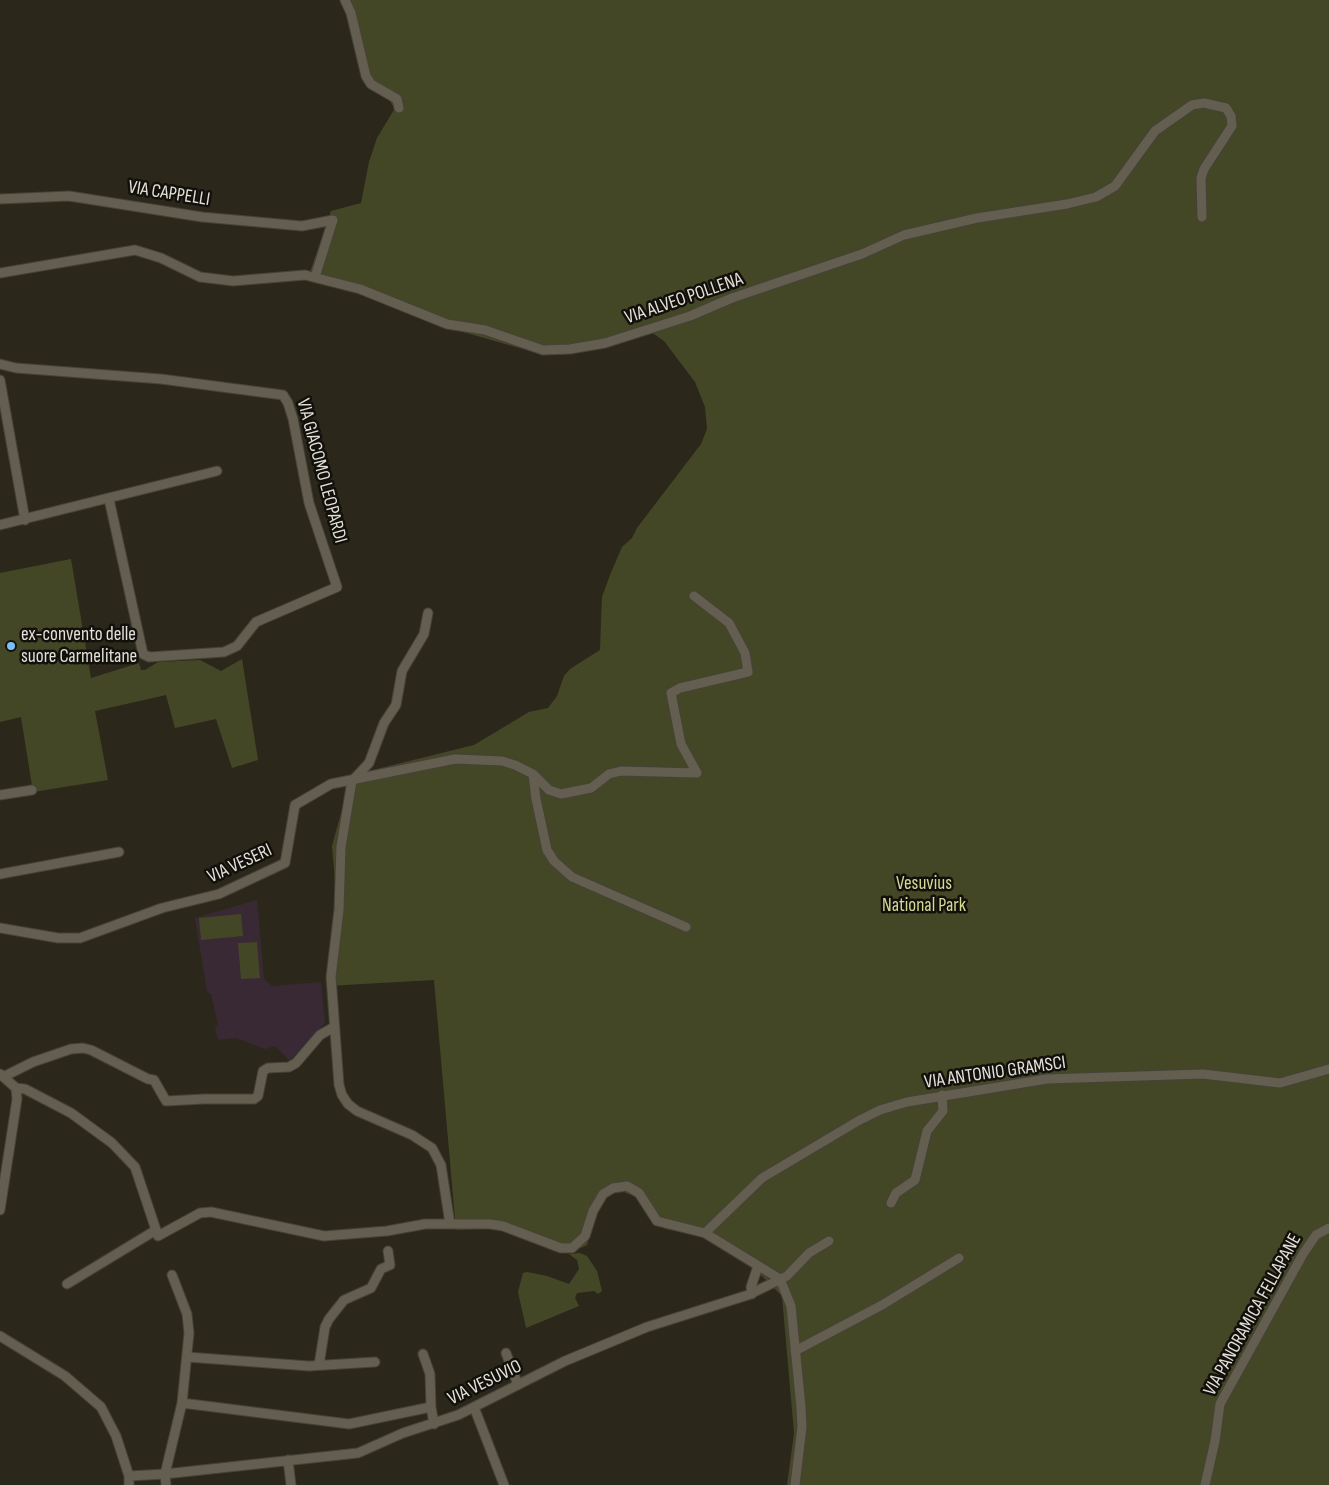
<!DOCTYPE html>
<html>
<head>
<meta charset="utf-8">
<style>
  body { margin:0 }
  canvas { display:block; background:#2c271b }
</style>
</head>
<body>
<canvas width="1329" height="1485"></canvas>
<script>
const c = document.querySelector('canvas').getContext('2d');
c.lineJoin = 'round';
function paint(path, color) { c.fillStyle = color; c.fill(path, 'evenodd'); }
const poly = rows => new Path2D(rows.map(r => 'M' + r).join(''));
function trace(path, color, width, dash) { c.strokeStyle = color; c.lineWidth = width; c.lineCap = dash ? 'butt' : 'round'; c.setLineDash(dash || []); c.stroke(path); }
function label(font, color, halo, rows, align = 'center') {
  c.font = font + ' "Sofia Sans Condensed",sans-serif'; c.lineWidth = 5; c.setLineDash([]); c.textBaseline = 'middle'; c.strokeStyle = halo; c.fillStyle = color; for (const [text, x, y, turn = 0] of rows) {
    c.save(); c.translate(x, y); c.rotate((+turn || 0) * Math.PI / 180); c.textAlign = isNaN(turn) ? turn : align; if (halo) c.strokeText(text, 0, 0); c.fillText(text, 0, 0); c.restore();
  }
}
paint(poly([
  [257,900,264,979,272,986,321,982,325,1023,290,1061,275,1046,265,1049,236,1038,218,1040,215,1028,218,1025,211,994,207,992,195,918]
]), '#382935');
paint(poly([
  [342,0,1329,0,1329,1485,787,1485,794,1433,782,1296,751,1265,707,1237,665,1229,651,1219,636,1197,621,1191,607,1196,597,1211,587,1245,572,1252,559,1253,511,1233,491,1228,456,1230,434,980,326,986,337,903,332,846,345,799,361,773,474,745,529,712,548,708,557,696,564,676,570,669,600,650,602,597,610,575,622,547,632,538,637,528,701,444,707,429,705,407,695,382,664,341,651,332,589,350,562,355,537,353,449,328,345,289,307,281,331,211,361,203,369,162,377,138,395,108,385,95,368,83],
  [71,559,91,678,139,663,141,670,145,670,158,662,200,660,221,671,242,659,258,760,232,768,216,719,175,728,166,695,95,711,108,780,33,792,21,717,0,722,0,573],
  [241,914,243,936,201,940,199,918],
  [257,942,260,978,241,979,238,943],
  [580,1253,587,1256,597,1271,602,1291,598,1294,594,1291,577,1293,575,1298,579,1306,526,1328,518,1292,523,1273,527,1272,547,1276,569,1284,579,1269,577,1260,569,1254]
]), '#444726');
const minor = poly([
  [345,0,351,13,366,76,371,84,397,99,399,108],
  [0,199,69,196,202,217,302,226,333,220,315,277],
  [0,273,135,250,161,258,200,277,233,281,305,275,360,289,447,324,485,330,543,350,570,349,605,343,690,316,732,298,862,254,904,235,977,218,1067,204,1096,197,1115,186,1155,131,1192,105,1204,103,1226,108,1231,116,1232,126,1204,169,1201,178,1202,217],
  [0,364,16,368,161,379,283,395,288,403,293,419,309,503,337,587,256,622,237,646,224,652,149,657,143,654,109,499],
  [0,380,25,520],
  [0,525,217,471],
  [428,613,424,634,402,671,396,705,384,723,369,763,352,781,341,847,339,910,331,977,339,1085,342,1095,348,1104,357,1111,412,1135,432,1148,441,1165,450,1224],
  [533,774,536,799,547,850,554,861,572,877,686,927],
  [0,795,32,790],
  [0,874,119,852],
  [0,928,58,938,80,938,162,908,219,894,285,863,295,805,331,784,455,759,502,761,515,765,533,774,549,790,561,794,591,788,609,774,621,771,697,773,681,744,671,693,680,688,748,672,745,653,729,623,694,596],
  [5,1076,33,1062,71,1049,83,1048,91,1050,148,1079,154,1080,166,1101,204,1099,254,1099,258,1096,263,1071,268,1068,289,1067,296,1063,320,1035,334,1027],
  [16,1088,25,1089,71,1113,112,1143,135,1167,158,1236,200,1213,211,1212,324,1236,387,1231,425,1224,490,1224,503,1226,561,1248,572,1248,585,1236,593,1211,603,1194,613,1188,627,1186,639,1193,657,1221,705,1233,780,1279],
  [891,1203,896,1193,915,1180,927,1131,943,1111,942,1095],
  [0,1210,17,1099,16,1088,0,1074],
  [705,1233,762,1178,858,1121,880,1110,907,1102,1047,1079,1203,1074,1280,1083,1329,1069],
  [780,1279,791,1306,801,1407,802,1427,795,1485],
  [67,1284,156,1230],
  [752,1294,751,1287,758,1266],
  [0,1336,65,1376,101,1407,116,1436,129,1476,129,1485],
  [795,1351,882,1305,959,1258],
  [506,1353,518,1385],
  [423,1354,430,1374,431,1407],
  [187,1357,309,1366,375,1362],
  [319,1365,325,1327,329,1319,344,1300,371,1288,381,1269,390,1265,388,1251],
  [182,1403,349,1424,431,1407,434,1424],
  [474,1407,504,1485],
  [288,1460,291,1485],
  [129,1476,165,1474,358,1453,403,1433,458,1415,565,1361,647,1327,748,1295,787,1276,809,1253,829,1241],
  [166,1485,165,1474,182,1403,189,1333,187,1314,172,1275],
  [1205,1485,1215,1441,1220,1404,1303,1254,1316,1235,1329,1228]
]);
trace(minor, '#464239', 11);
trace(minor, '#645e51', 9);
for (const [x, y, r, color] of [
  [11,646,5,"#7dbef9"]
]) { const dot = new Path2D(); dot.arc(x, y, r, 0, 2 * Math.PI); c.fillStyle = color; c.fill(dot); trace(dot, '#12100b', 2); }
label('19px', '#e4e0d9', '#12100b', [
  ["VIA CAPPELLI",169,194,9],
  ["VIA ALVEO POLLENA",684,299,-19],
  ["VIA GIACOMO LEOPARDI",321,471,75],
  ["VIA VESERI",240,864,-25],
  ["VIA ANTONIO GRAMSCI",995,1073,-8],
  ["VIA PANORAMICA FELLAPANE",1253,1315,-61],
  ["VIA VESUVIO",485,1383,-26]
]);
label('19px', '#e4e0d9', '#12100b', [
  ["ex-convento delle",21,635],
  ["suore Carmelitane",21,657]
], 'left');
label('19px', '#d5db94', '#12100b', [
  ["Vesuvius",924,884],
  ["National Park",924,906]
]);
</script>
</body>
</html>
